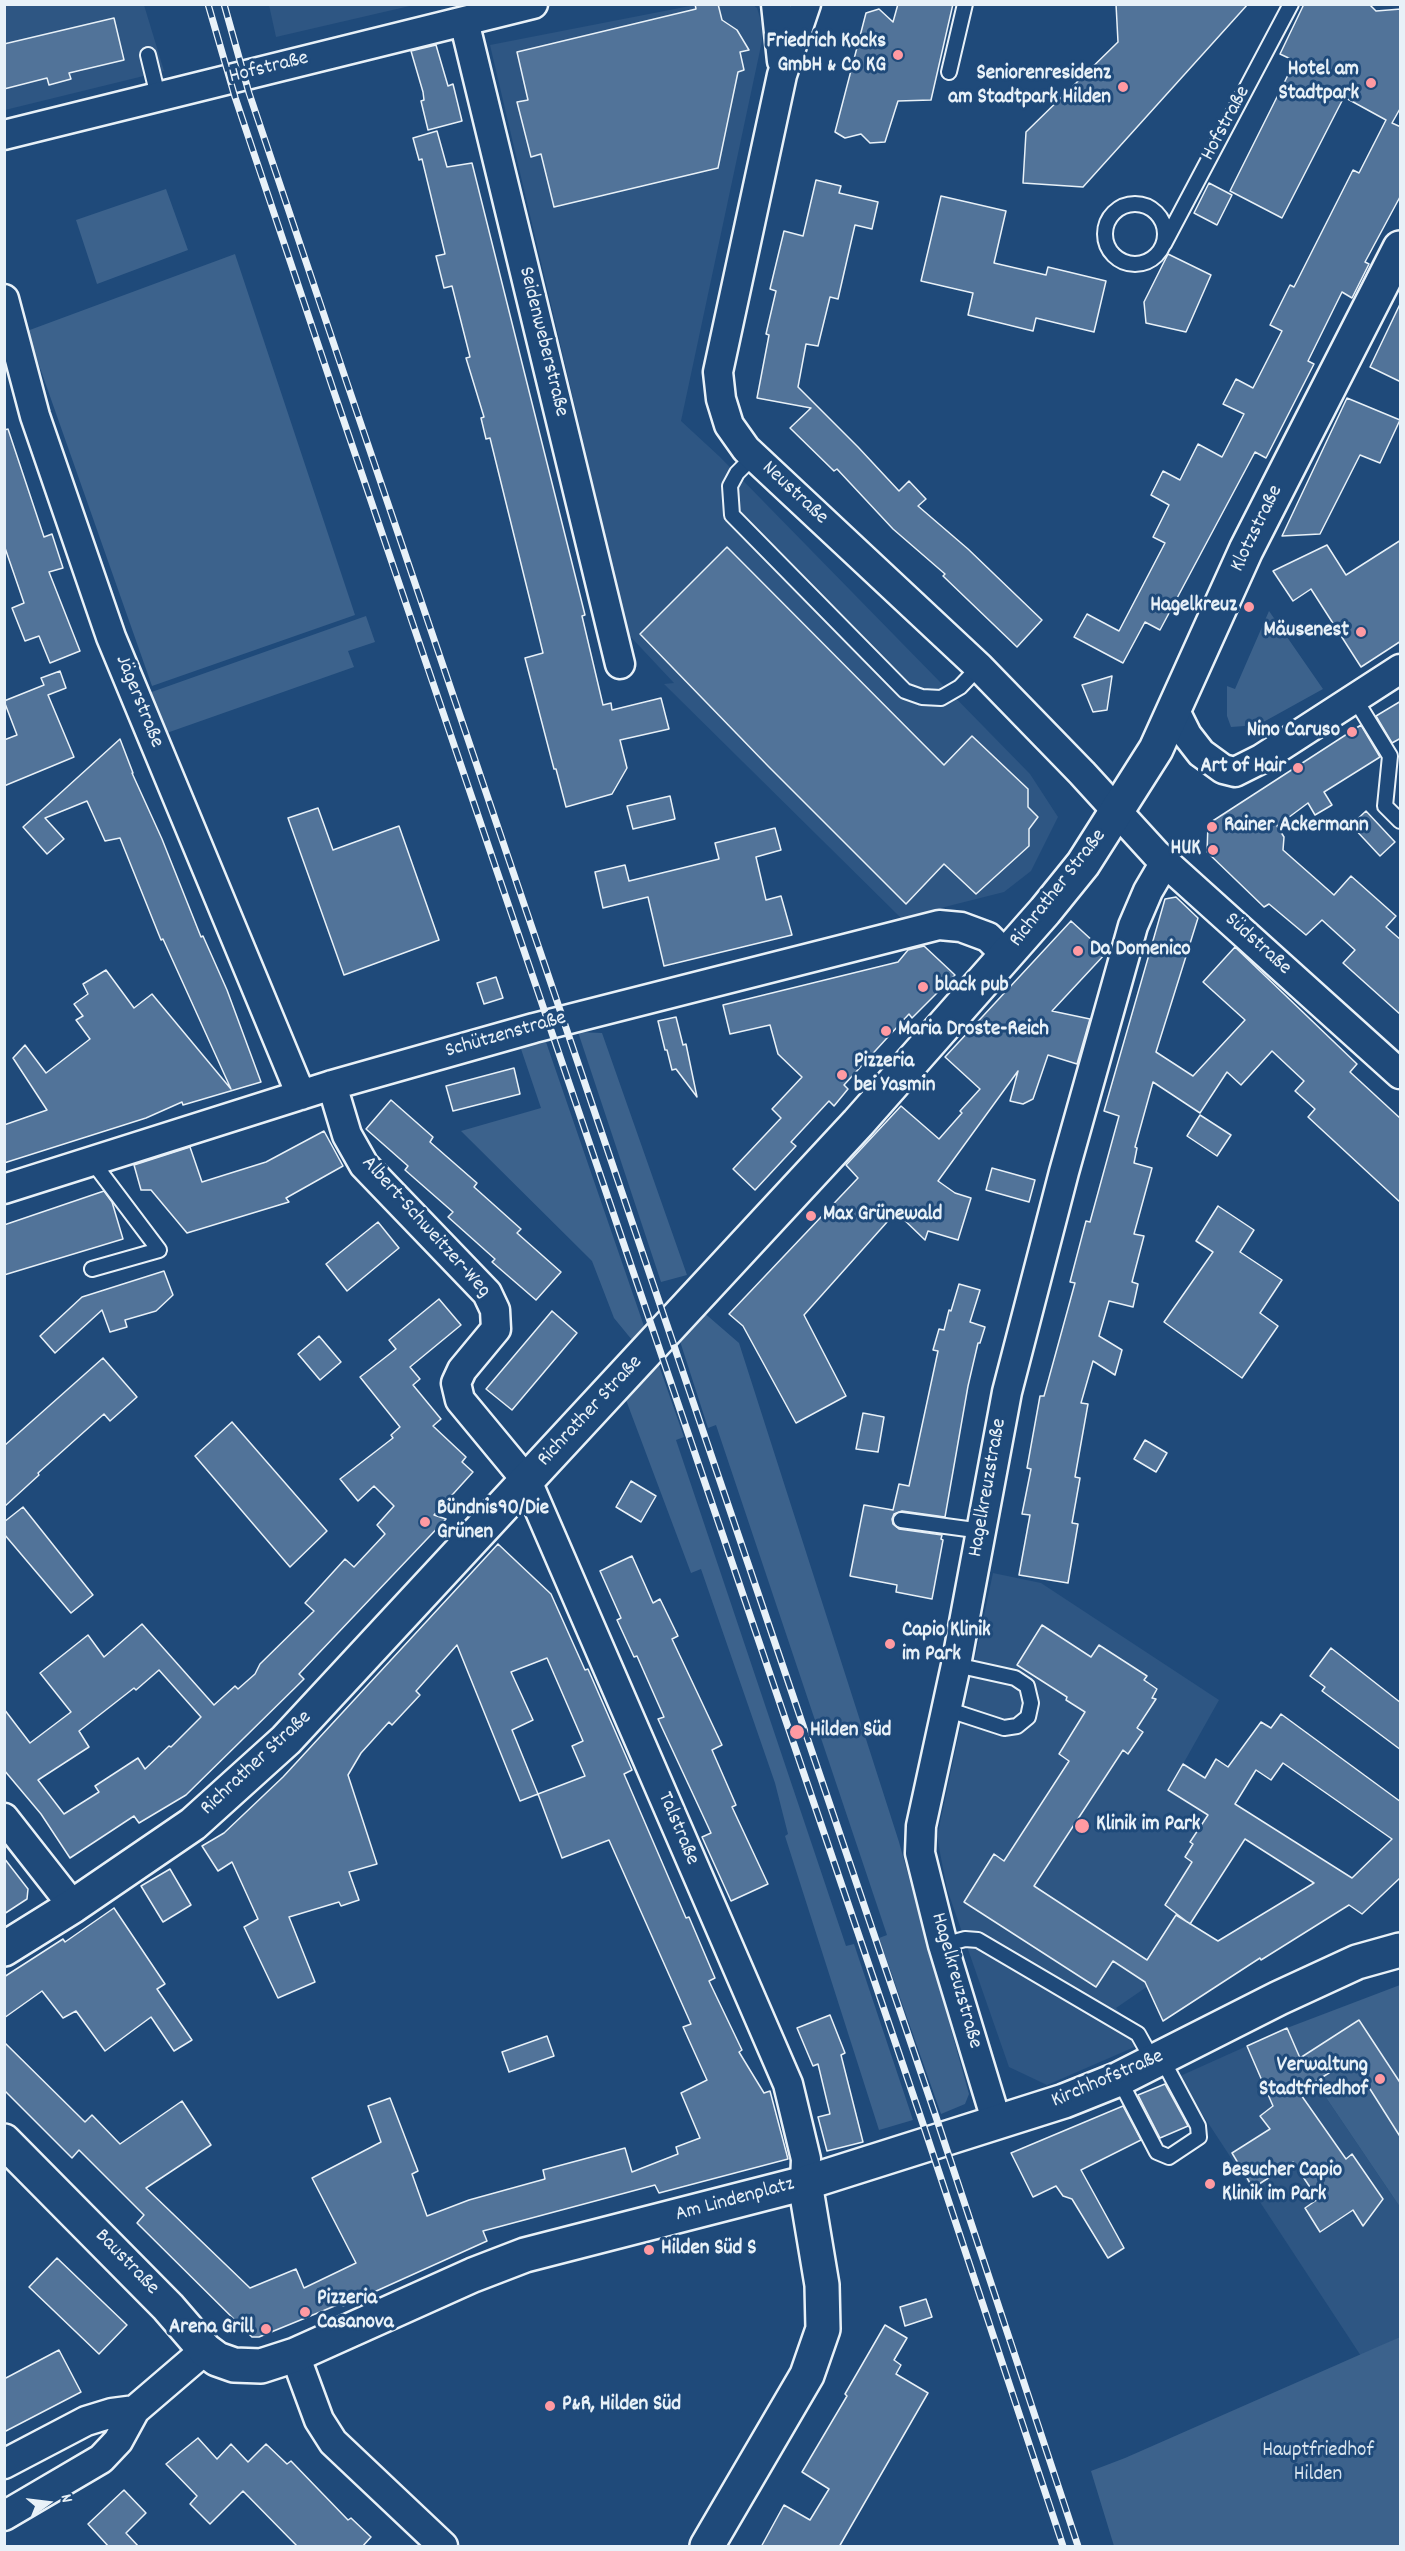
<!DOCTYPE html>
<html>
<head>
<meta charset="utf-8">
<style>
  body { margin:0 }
  #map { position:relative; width:1405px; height:2551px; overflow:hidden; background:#1f4a7a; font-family:Dekko,sans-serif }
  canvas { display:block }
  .frame { position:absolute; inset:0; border:6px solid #e8f1f8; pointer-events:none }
  .north { position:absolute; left:18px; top:2473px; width:60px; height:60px; -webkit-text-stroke:4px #1f4a7a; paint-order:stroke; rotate:76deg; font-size:16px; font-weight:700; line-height:24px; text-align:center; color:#e8f1f8 }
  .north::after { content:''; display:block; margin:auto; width:21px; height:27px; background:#e8f1f8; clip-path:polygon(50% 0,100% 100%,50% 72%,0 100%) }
</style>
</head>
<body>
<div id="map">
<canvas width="1405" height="2551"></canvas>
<div class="frame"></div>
<div class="north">N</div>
</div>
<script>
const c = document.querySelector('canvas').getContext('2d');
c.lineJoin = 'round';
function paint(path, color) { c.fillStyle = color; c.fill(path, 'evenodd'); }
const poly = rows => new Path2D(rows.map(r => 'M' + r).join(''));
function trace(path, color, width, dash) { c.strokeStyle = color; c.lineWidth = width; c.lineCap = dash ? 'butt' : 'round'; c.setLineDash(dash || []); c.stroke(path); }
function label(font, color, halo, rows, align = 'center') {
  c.font = font + ' Dekko,sans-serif'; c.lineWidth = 6; c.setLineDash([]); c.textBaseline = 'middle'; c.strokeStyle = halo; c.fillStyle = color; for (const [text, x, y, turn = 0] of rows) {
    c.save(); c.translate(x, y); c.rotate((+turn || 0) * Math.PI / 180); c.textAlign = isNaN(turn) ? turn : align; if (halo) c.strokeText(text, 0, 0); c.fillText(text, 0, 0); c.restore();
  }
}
paint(poly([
  [4,5,144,5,164,71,5,110],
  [269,5,269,4,414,5,276,37],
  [695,5,753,5,757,8,762,24,762,41,681,421,720,457,1030,774,1058,817,1031,871,1004,892,901,918,664,684,674,683,612,617,620,598,490,45],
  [993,1573,1041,1583,1219,1700,1169,1789,1242,1837,1148,1986,1116,2008,1146,2042,1047,2085,1009,2067,947,1889,937,1837],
  [1287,2028,1302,2062,1400,2207,1400,2337,1361,2356,1178,2077]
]), '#2e5683');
paint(poly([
  [166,189,188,250,97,284,76,220],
  [235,254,355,615,152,686,27,331],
  [1269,611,1323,689,1258,725,1231,727,1227,716,1227,686,1235,689],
  [366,616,375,642,348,651,354,667,161,735,146,694],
  [578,1032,602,1033,687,1275,661,1282],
  [546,1042,646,1332,632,1340,614,1318,592,1261,461,1131,541,1108,521,1049],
  [702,1311,739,1343,899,1842,969,2094,965,2104,941,2114,879,1938,887,1935,716,1425,708,1428,678,1335],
  [656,1357,684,1437,676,1440,846,1946,854,1944,913,2120,879,2130,785,1836,788,1834,775,1783,701,1569,691,1573,623,1392],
  [1400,1985,1400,2207,1302,2062,1287,2028],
  [1400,2337,1400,2546,1114,2546,1091,2471,1125,2458]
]), '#3c628c');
const building = poly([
  [695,4,718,4,722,20,737,30,749,50,740,52,744,70,738,72,718,168,554,207,541,154,531,157,517,102,528,100,517,52,696,9,695,4],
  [898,4,953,4,931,100,898,101,885,142,870,143,861,134,845,138,835,132,866,13,879,9,893,22,898,4],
  [1116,4,1248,4,1083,187,1023,183,1026,132,1118,42,1116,4],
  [1304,4,1369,4,1376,11,1401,9,1401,107,1392,123,1401,127,1401,195,1365,262,1369,264,1352,298,1342,292,1308,361,1314,364,1266,458,1255,452,1160,630,1145,622,1123,663,1074,637,1087,614,1119,631,1165,543,1153,537,1169,505,1151,495,1163,471,1180,480,1198,444,1222,457,1244,414,1223,404,1236,379,1253,388,1282,331,1270,325,1290,285,1294,287,1353,170,1359,173,1386,120,1344,97,1282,218,1230,191,1295,61,1280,54,1304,4],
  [114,18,124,60,69,73,71,79,49,85,47,78,4,89,4,44,114,18],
  [436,45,448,86,453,84,462,121,428,130,421,101,424,100,423,92,411,51,436,45],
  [437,131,447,167,472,163,585,615,582,616,603,705,611,703,612,710,661,698,669,729,620,740,627,768,612,794,566,807,556,769,554,769,525,658,543,653,490,438,486,439,481,418,484,417,466,358,470,357,452,286,444,288,436,256,445,254,422,159,419,160,413,138,437,131],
  [816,180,841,186,839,193,878,202,872,229,855,225,838,299,830,297,818,346,806,344,798,387,858,447,899,491,909,481,926,499,918,506,968,549,1042,620,1017,647,943,576,945,574,893,529,837,469,834,471,790,428,811,408,757,398,769,335,766,334,776,291,770,289,784,231,803,236,816,180],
  [1209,183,1232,195,1217,225,1194,213,1209,183],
  [941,196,1006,211,994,263,1046,275,1048,267,1106,281,1094,332,1036,318,1033,331,968,315,973,293,921,281,941,196],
  [1168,254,1211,275,1186,332,1146,323,1144,302,1168,254],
  [1401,302,1401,382,1370,367,1401,302],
  [1347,398,1400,420,1380,463,1360,455,1320,534,1282,536,1347,398],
  [8,429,44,537,52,534,63,568,49,572,80,651,50,663,39,636,25,641,12,608,24,603,4,545,4,430,8,429],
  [1401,540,1401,641,1361,667,1311,589,1293,601,1273,571,1327,545,1346,575,1401,540],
  [727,547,944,765,972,736,1028,789,1028,807,1038,817,1029,829,1029,846,976,894,944,864,906,904,769,767,640,634,727,547],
  [60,671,66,688,48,695,74,757,4,786,4,740,17,735,4,701,44,685,41,678,60,671],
  [1112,676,1107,710,1093,712,1082,685,1112,676],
  [1401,701,1401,738,1392,743,1376,716,1401,701],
  [1361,725,1380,757,1324,792,1332,805,1315,815,1308,803,1277,826,1284,837,1283,850,1334,895,1351,876,1396,916,1386,927,1401,940,1401,1015,1343,963,1355,950,1322,920,1306,935,1269,904,1264,907,1207,852,1208,824,1361,725],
  [120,739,133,773,132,773,162,839,201,937,203,936,227,990,261,1082,183,1105,182,1102,146,1118,4,1163,4,1125,47,1110,13,1058,25,1045,46,1073,90,1039,76,1020,83,1016,74,1004,88,994,83,984,106,970,134,1008,152,994,231,1089,163,939,161,940,120,838,105,841,87,801,45,818,64,839,47,854,23,827,120,739],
  [670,796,675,819,633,829,627,806,670,796],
  [318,808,333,850,399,826,439,940,344,975,288,818,318,808],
  [1366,811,1395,842,1380,856,1351,825,1366,811],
  [775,828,781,850,756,857,766,900,781,896,792,935,664,966,648,897,603,908,595,872,625,865,629,881,719,859,715,843,775,828],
  [1176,897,1198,918,1156,1052,1193,1076,1245,1020,1203,982,1235,947,1357,1064,1350,1072,1401,1119,1401,1203,1308,1117,1315,1109,1295,1091,1304,1081,1272,1051,1241,1085,1227,1072,1200,1113,1153,1082,1135,1147,1137,1148,1134,1163,1152,1168,1134,1234,1144,1236,1132,1282,1138,1284,1133,1307,1109,1301,1099,1336,1122,1350,1115,1375,1093,1361,1081,1403,1088,1404,1075,1477,1080,1478,1072,1523,1078,1524,1068,1583,1019,1575,1030,1515,1022,1514,1031,1469,1027,1468,1040,1396,1044,1396,1075,1283,1070,1282,1086,1221,1090,1222,1119,1116,1104,1111,1165,899,1176,897],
  [1071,921,1106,953,1052,1011,1090,1019,1077,1064,1048,1055,1033,1099,1023,1104,1010,1101,1018,1071,938,1181,955,1193,971,1198,958,1240,928,1231,925,1240,896,1212,804,1315,846,1396,796,1423,743,1326,729,1314,858,1178,846,1165,901,1106,939,1139,962,1113,960,1111,980,1089,945,1057,1071,921],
  [924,946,955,975,912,1018,909,1014,844,1085,848,1089,834,1106,829,1101,791,1142,796,1146,755,1190,733,1169,781,1118,772,1109,802,1077,778,1054,770,1025,730,1034,723,1005,898,962,908,950,924,946],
  [496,977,503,998,484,1004,477,983,496,977],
  [676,1017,683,1045,686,1044,697,1097,676,1069,672,1070,667,1050,665,1050,658,1021,676,1017],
  [514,1068,520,1094,453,1111,446,1086,514,1068],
  [391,1100,433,1137,430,1142,477,1183,474,1187,521,1229,517,1233,561,1272,536,1300,492,1262,495,1259,448,1217,453,1212,405,1170,408,1166,366,1129,391,1100],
  [1200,1115,1231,1135,1217,1156,1187,1136,1200,1115],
  [324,1131,343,1166,286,1198,289,1202,187,1233,151,1190,141,1190,134,1165,190,1147,202,1182,266,1162,324,1131],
  [992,1168,1035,1180,1029,1202,986,1190,992,1168],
  [104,1191,112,1202,123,1239,4,1275,4,1225,104,1191],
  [1218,1206,1254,1230,1240,1252,1282,1280,1260,1313,1278,1326,1242,1378,1164,1322,1213,1252,1196,1241,1218,1206],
  [378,1222,399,1248,347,1291,326,1264,378,1222],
  [164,1271,173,1295,156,1311,125,1320,127,1327,110,1332,102,1310,55,1353,40,1336,82,1297,164,1271],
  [959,1284,980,1290,970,1322,985,1327,980,1343,978,1343,968,1386,945,1517,902,1511,894,1514,892,1519,893,1524,899,1529,942,1535,941,1539,943,1540,932,1599,896,1592,897,1585,850,1576,864,1505,893,1510,899,1484,909,1486,938,1351,933,1350,939,1329,944,1330,949,1310,951,1311,959,1284],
  [439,1299,461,1325,410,1367,420,1379,413,1385,441,1419,433,1426,466,1457,462,1462,473,1472,434,1515,446,1519,299,1674,304,1679,186,1795,139,1823,134,1816,70,1858,41,1814,4,1770,4,1709,30,1743,71,1712,40,1673,88,1635,104,1657,142,1624,214,1705,235,1686,238,1689,255,1674,260,1664,314,1611,305,1603,345,1559,354,1567,385,1534,377,1525,394,1506,374,1486,358,1501,340,1479,393,1438,391,1435,400,1427,360,1377,396,1349,389,1340,439,1299],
  [159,1670,201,1717,171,1747,169,1746,145,1769,138,1758,95,1786,99,1792,64,1814,38,1780,89,1747,79,1731,134,1688,136,1690,159,1670],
  [552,1311,577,1333,512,1410,486,1389,552,1311],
  [319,1336,341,1362,320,1380,298,1354,319,1336],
  [103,1358,137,1397,110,1421,104,1414,38,1473,39,1475,4,1507,4,1446,103,1358],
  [863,1413,884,1417,878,1452,856,1449,863,1413],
  [232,1422,327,1531,290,1567,195,1456,232,1422],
  [1145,1440,1167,1453,1156,1472,1134,1459,1145,1440],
  [631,1481,656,1496,641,1522,616,1507,631,1481],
  [23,1507,93,1595,71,1613,4,1534,4,1522,23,1507],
  [498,1544,551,1594,585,1670,588,1669,632,1770,624,1774,686,1918,689,1917,715,1978,709,1981,742,2050,739,2052,764,2093,770,2091,788,2159,659,2193,655,2185,483,2231,487,2241,343,2306,342,2303,259,2337,252,2337,137,2223,144,2215,79,2150,72,2158,4,2090,4,2042,85,2122,92,2115,120,2144,182,2101,211,2145,146,2188,250,2288,296,2269,304,2288,356,2263,312,2178,381,2142,368,2106,390,2098,418,2171,412,2174,427,2216,469,2200,545,2179,543,2170,625,2148,632,2172,678,2154,676,2147,700,2138,681,2093,707,2080,683,2027,691,2024,609,1840,562,1858,538,1794,520,1801,457,1645,416,1691,420,1695,392,1725,389,1722,361,1753,348,1775,377,1864,349,1872,359,1900,341,1906,339,1902,289,1917,315,1982,278,1998,244,1927,258,1919,232,1862,218,1871,202,1846,224,1833,283,1777,498,1544],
  [547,1658,583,1741,572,1746,585,1776,538,1794,512,1730,533,1720,511,1672,547,1658],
  [632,1556,653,1603,660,1599,678,1636,672,1639,722,1745,712,1750,736,1805,732,1807,768,1884,731,1901,702,1837,711,1833,658,1719,664,1717,637,1656,634,1657,617,1620,621,1618,600,1571,632,1556],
  [1042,1625,1091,1657,1099,1645,1147,1676,1144,1680,1157,1689,1152,1698,1156,1699,1137,1728,1143,1732,1128,1754,1123,1750,1034,1886,1147,1960,1176,1915,1218,1941,1314,1883,1245,1839,1190,1924,1165,1905,1192,1862,1185,1857,1193,1844,1190,1842,1208,1815,1168,1790,1183,1764,1205,1778,1216,1759,1228,1767,1261,1722,1271,1728,1281,1714,1401,1802,1401,1877,1362,1914,1349,1905,1261,1960,1260,1958,1163,2021,1145,1982,1113,1961,1096,1987,964,1902,994,1854,1004,1861,1069,1761,1059,1754,1085,1712,1066,1700,1067,1697,1017,1665,1042,1625],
  [1283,1763,1392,1839,1352,1878,1235,1804,1256,1770,1271,1780,1283,1763],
  [1331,1648,1401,1703,1401,1750,1322,1691,1325,1687,1310,1676,1331,1648],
  [4,1858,28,1889,27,1899,4,1914,4,1858],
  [170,1869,191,1905,163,1922,141,1886,170,1869],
  [114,1908,165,1984,157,1989,192,2040,174,2051,151,2017,105,2051,76,2011,63,2018,42,1991,4,2018,4,1977,63,1939,65,1942,114,1908],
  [830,2015,845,2053,841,2055,863,2142,827,2151,818,2117,830,2114,818,2064,813,2066,797,2028,830,2015],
  [1359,2020,1401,2084,1401,2138,1351,2059,1299,2092,1346,2159,1352,2154,1383,2199,1363,2226,1353,2210,1320,2232,1305,2208,1318,2199,1293,2162,1253,2188,1232,2153,1270,2129,1260,2116,1273,2106,1247,2046,1287,2028,1300,2058,1359,2020],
  [547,2036,554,2056,509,2072,502,2052,547,2036],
  [1165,2084,1188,2126,1160,2138,1138,2095,1165,2084],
  [1123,2106,1141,2140,1081,2170,1124,2248,1108,2258,1072,2199,1063,2196,1056,2186,1033,2197,1011,2153,1123,2106],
  [57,2258,127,2325,99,2354,29,2287,57,2258],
  [926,2299,932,2317,905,2326,900,2307,926,2299],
  [885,2325,907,2338,894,2360,901,2365,896,2374,928,2393,839,2547,761,2547,784,2505,810,2520,829,2489,802,2472,847,2396,845,2394,885,2325],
  [59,2350,81,2392,4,2432,4,2379,59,2350],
  [198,2438,217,2459,231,2444,248,2462,266,2444,287,2464,291,2461,348,2520,351,2518,371,2537,362,2547,298,2547,243,2491,210,2524,190,2504,197,2496,166,2464,198,2438],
  [124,2490,146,2513,126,2533,139,2547,109,2547,88,2524,124,2490]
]);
paint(building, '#517399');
trace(building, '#e8f1f8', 1.5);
const lane = poly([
  [148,55,158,96],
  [949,72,965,4],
  '1105 234a30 30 0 1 1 60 0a30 30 0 1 1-60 0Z',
  [1164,244,1291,4],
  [754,456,737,473,730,486,732,515,905,691,922,697,941,698,960,687,979,667],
  [1355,699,1390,756,1385,806,1400,821],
  [92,1161,159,1250,92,1269],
  [901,1520,982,1531],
  [946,1709,1004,1728,1017,1726,1028,1717,1031,1703,1027,1686,1015,1678,956,1665],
  [943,1945,965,1939,978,1940,1138,2034,1153,2061],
  [1119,2079,1157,2152,1169,2157,1199,2137,1198,2126,1162,2059]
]);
const street = poly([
  [776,4,782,61],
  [806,4,782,75,718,372,721,399,729,425,746,449,979,667,1082,773,1156,854,1400,1074],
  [464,21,620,664],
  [4,135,533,4],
  [4,299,35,416,111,637,301,1095],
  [1175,711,1187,735,1201,753,1223,769,1235,772,1261,759,1400,669],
  [332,1085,347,1135,364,1165,487,1293,495,1310,496,1329,462,1370,456,1383,460,1400,527,1481,788,2084,806,2159,805,2183],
  [4,1189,329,1086,534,1028,939,925,961,927,988,937,1007,956],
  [4,1818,73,1906],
  [997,2123,943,1945,920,1853,921,1826,956,1665,1007,1392,1064,1172,1133,926,1148,891,1165,862],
  [295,2355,319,2420,333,2442,443,2546],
  [4,2464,86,2421,112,2413,135,2410],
  [4,2516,101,2459,118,2441,135,2410,205,2350]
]);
const secondary = poly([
  [4,1949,73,1906,193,1824,286,1740,858,1123,1045,911,1083,864,1156,749,1246,550,1400,248],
  [4,2141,168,2307,205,2350,217,2359,234,2365,261,2366,295,2355,473,2275,525,2255,805,2183,1064,2101,1119,2079,1279,1998,1357,1962,1400,1950],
  [707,2546,807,2375,823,2329,822,2285,805,2183]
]);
trace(lane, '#e8f1f8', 18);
trace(street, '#e8f1f8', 33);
trace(secondary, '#e8f1f8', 38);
trace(lane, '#1f4a7a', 14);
trace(street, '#1f4a7a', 28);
trace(secondary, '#1f4a7a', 33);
const rail = poly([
  [208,4,235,97,334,392,922,2121,1063,2546],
  [224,4,249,93,348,386,936,2117,1078,2546]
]);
trace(rail, '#e8f1f8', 7);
trace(rail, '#1f4a7a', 4.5, [14]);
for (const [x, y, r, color] of [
  [898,55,6,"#ff9aa2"],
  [1371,83,6,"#ff9aa2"],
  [1123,87,6,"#ff9aa2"],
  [1249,607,6,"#ff9aa2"],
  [1361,632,6,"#ff9aa2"],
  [1352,732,6,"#ff9aa2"],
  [1298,768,6,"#ff9aa2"],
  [1212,827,6,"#ff9aa2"],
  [1213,850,6,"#ff9aa2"],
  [1078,951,6,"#ff9aa2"],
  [923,987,6,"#ff9aa2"],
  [886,1031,6,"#ff9aa2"],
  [842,1075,6,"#ff9aa2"],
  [811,1216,6,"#ff9aa2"],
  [425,1522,6,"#ff9aa2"],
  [890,1644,6,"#ff9aa2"],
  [797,1732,8,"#ff9aa2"],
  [1082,1826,8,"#ff9aa2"],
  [1380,2079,6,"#ff9aa2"],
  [1210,2184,6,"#ff9aa2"],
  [649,2250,6,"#ff9aa2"],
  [305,2312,6,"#ff9aa2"],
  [266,2329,6,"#ff9aa2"],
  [550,2406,6,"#ff9aa2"]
]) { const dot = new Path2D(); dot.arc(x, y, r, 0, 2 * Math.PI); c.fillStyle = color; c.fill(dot); trace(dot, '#1f4a7a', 2); }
label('bold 21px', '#e8f1f8', '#1f4a7a', [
  ["Friedrich Kocks",886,43,"right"],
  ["GmbH & Co KG",886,67,"right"],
  ["Hotel am",1359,71,"right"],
  ["Stadtpark",1359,95,"right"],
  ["Seniorenresidenz",1111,75,"right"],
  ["am Stadtpark Hilden",1111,99,"right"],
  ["Hagelkreuz",1237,607,"right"],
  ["Mäusenest",1349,632,"right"],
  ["Nino Caruso",1340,732,"right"],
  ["Art of Hair",1286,768,"right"],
  ["Rainer Ackermann",1224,827],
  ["HUK",1201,850,"right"],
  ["Da Domenico",1090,951],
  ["black pub",935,987],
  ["Maria Droste-Reich",898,1031],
  ["Pizzeria",854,1063],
  ["bei Yasmin",854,1087],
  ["Max Grünewald",823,1216],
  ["Bündnis90/Die",437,1510],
  ["Grünen",437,1534],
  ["Capio Klinik",902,1632],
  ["im Park",902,1656],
  ["Hilden Süd",810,1732],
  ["Klinik im Park",1096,1826],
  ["Verwaltung",1368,2067,"right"],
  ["Stadtfriedhof",1368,2091,"right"],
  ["Besucher Capio",1222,2172],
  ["Klinik im Park",1222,2196],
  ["Hilden Süd S",661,2250],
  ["Pizzeria",317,2300],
  ["Casanova",317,2324],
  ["Arena Grill",254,2329,"right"],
  ["P&R, Hilden Süd",562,2406]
], 'left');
label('21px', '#e8f1f8', '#1f4a7a', [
  ["Hofstraße",269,69,-14],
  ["Hofstraße",1227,124,-62],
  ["Seidenweberstraße",542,342,76],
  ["Neustraße",794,494,43],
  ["Klotzstraße",1258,529,-64],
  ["Jägerstraße",138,702,68],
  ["Richrather Straße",1059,889,-52],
  ["Südstraße",1257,945,42],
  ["Schützenstraße",506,1036,-16],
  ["Albert-Schweitzer-Weg",425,1228,48],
  ["Richrather Straße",591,1412,-47],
  ["Hagelkreuzstraße",989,1488,-80],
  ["Richrather Straße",257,1764,-43],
  ["Talstraße",677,1829,67],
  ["Hagelkreuzstraße",955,1981,74],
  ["Kirchhofstraße",1108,2080,-23],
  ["Am Lindenplatz",735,2201,-15],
  ["Baustraße",126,2263,46]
]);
label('21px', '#d7e3ed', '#1f4a7a', [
  ["Hauptfriedhof",1318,2452],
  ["Hilden",1318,2476]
]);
</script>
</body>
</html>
